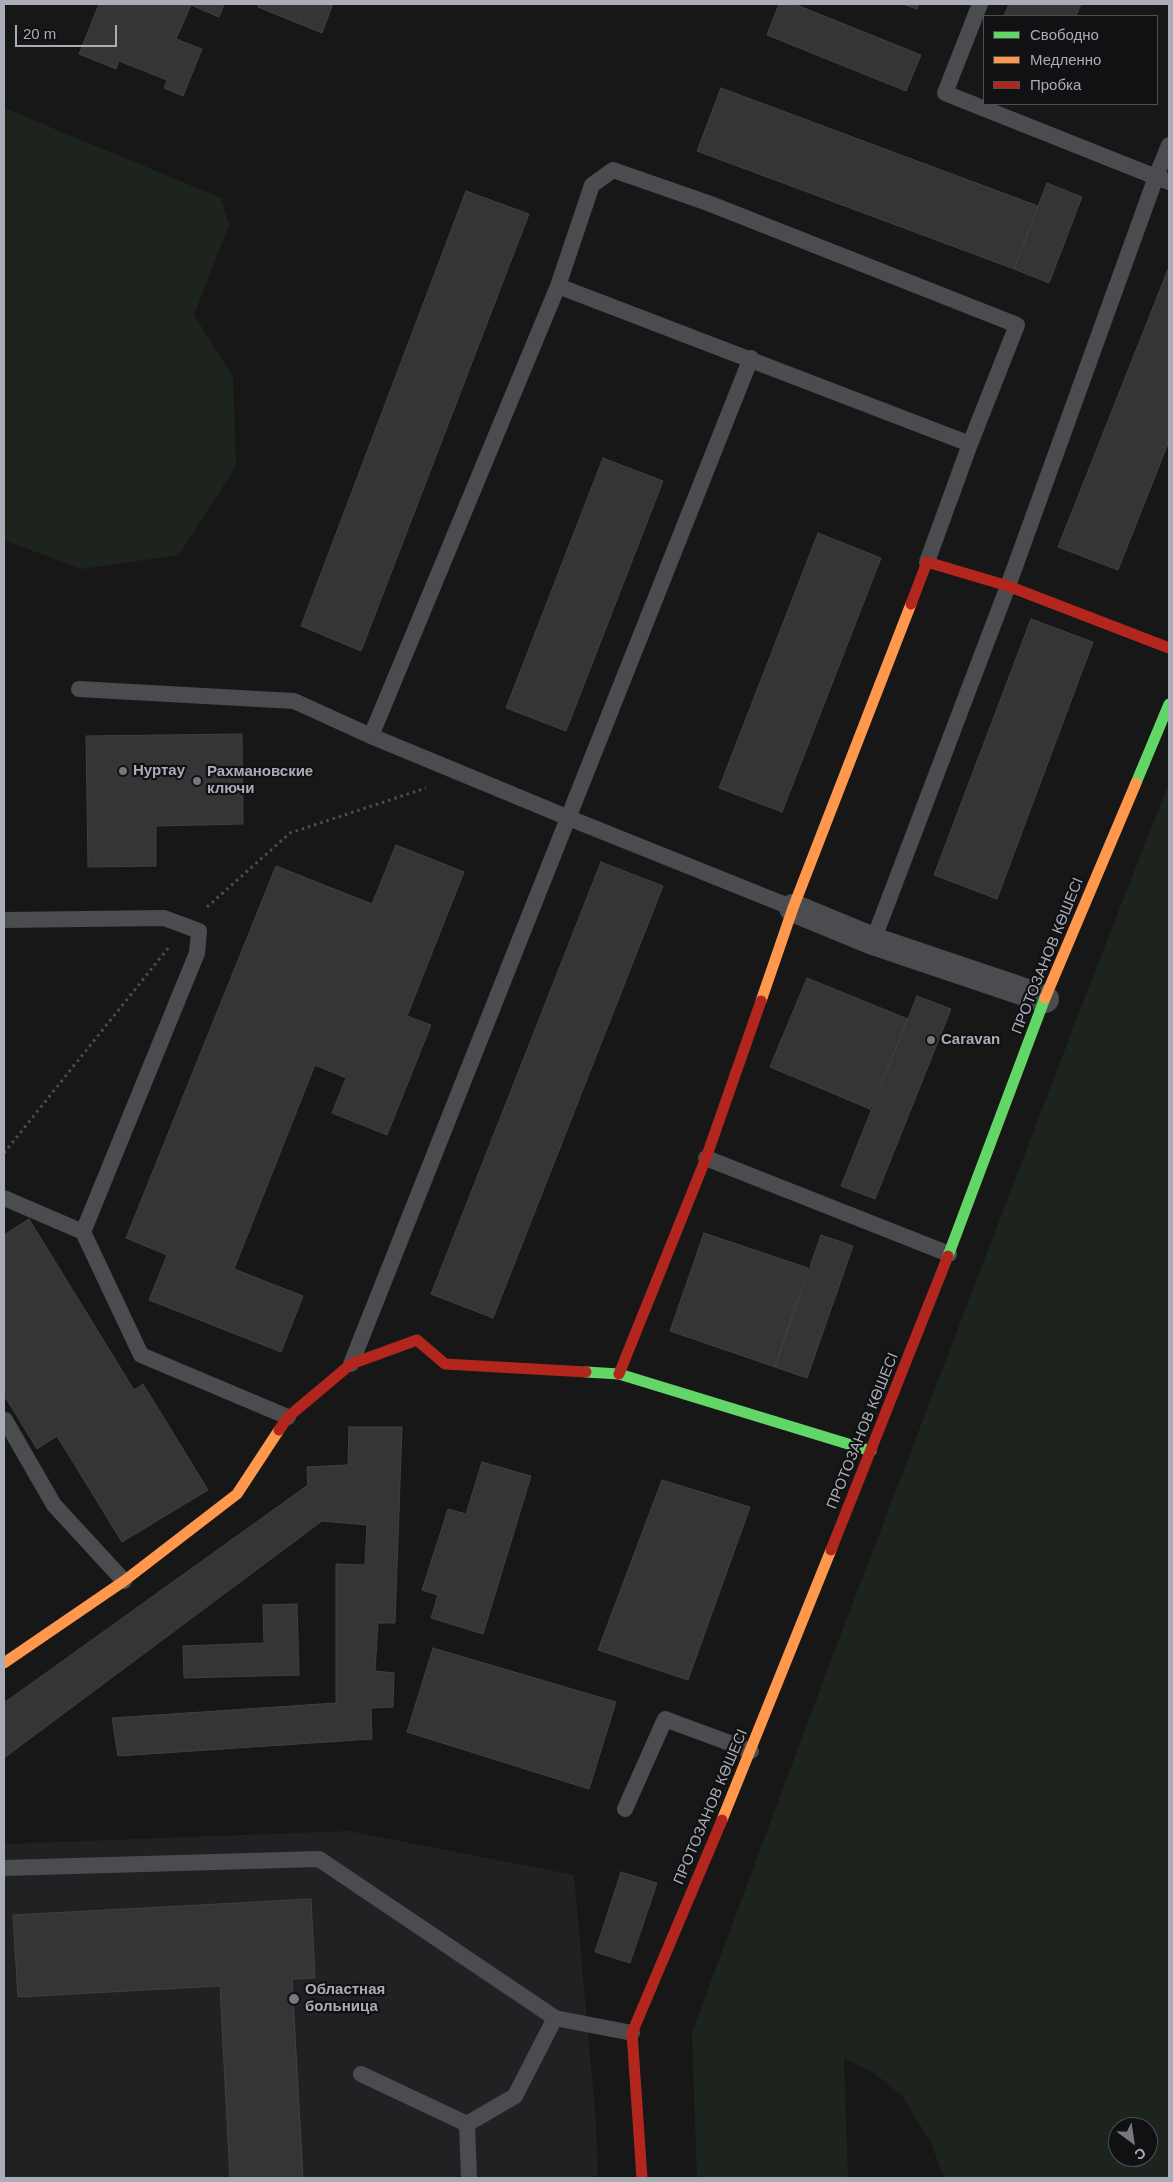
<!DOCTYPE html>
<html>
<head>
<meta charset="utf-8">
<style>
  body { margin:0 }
  #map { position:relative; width:1173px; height:2182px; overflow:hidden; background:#171717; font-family:Arial,sans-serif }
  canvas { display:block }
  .frame { position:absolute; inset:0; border:5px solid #a8adb8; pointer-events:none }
  .legend { position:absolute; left:983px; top:15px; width:175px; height:90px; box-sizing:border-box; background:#111113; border:1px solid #4d4f55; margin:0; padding:6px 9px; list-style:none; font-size:15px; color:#a8adb8 }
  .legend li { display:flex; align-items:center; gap:10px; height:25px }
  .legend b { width:25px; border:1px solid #4d4f55 }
  .north { position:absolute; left:1108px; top:2117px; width:50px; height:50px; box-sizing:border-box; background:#111113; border:1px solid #4d4f55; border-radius:50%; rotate:149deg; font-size:14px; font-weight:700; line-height:20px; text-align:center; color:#a8adb8 }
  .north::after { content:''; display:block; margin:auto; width:18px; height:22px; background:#757880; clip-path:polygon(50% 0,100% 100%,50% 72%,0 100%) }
  .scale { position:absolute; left:15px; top:25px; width:102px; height:22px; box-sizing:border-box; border:2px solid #a8adb8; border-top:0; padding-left:6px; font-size:15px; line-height:18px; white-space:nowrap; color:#a8adb8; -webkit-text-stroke:4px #111113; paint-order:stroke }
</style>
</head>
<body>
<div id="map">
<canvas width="1173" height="2182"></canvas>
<div class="frame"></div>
<ul class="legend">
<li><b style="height:6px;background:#63d668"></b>Свободно</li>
<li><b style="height:6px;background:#ff974d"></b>Медленно</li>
<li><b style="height:6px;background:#b3261e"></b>Пробка</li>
</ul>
<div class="north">С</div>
<div class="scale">20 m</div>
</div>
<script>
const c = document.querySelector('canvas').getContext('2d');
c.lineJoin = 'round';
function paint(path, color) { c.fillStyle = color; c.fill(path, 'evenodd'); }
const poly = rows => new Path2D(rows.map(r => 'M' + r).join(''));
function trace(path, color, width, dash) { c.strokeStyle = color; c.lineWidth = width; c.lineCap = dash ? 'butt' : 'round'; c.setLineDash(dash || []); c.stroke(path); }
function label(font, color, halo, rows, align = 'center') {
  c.font = font + ' Arial,sans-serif'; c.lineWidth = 4.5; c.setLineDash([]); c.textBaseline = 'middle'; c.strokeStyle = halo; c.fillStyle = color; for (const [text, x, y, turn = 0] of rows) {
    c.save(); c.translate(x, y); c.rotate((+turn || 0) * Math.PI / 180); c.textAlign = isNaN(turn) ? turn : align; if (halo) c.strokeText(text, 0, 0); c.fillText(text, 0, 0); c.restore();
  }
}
paint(poly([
  [349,1831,574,1875,596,2122,598,2178,4,2178,4,1844]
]), '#212123');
paint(poly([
  [4,108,221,198,229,225,194,315,233,377,236,466,179,555,81,569,4,540],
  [1169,783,1169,2178,944,2178,931,2143,903,2097,874,2073,844,2058,848,2178,697,2178,692,2032,839,1639,1095,971],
  [1118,2127,1148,2127,1148,2157,1118,2157]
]), '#1d241e');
const building = poly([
  [99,4,224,4,219,17,191,5,176,39,202,49,183,96,164,88,167,80,119,61,116,69,79,54,99,4],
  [259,4,333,4,322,33,258,7,259,4],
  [779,4,794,4,921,55,906,91,767,35,779,4],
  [903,4,919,4,917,9,903,4],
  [1009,4,1081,4,1076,16,1004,16,1009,4],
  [721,88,1038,206,1014,269,697,151,721,88],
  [1047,183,1082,197,1049,283,1014,269,1047,183],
  [466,191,529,214,361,651,301,626,466,191],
  [1169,267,1169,441,1118,570,1058,547,1169,267],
  [603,458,663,481,566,731,506,708,603,458],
  [818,533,881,558,782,812,719,788,818,533],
  [1031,619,1093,642,997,899,934,875,1031,619],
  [242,734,243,824,156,826,156,866,88,867,86,736,242,734],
  [396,845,464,872,407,1016,431,1025,387,1135,332,1113,346,1078,315,1065,234,1269,303,1296,281,1352,149,1300,167,1255,126,1238,276,866,372,904,396,845],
  [601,862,663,886,493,1318,431,1294,601,862],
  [807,978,908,1019,870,1109,770,1067,807,978],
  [917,996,951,1009,875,1199,841,1186,917,996],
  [29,1219,134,1390,143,1384,208,1490,122,1542,57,1436,37,1449,4,1395,4,1235,29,1219],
  [704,1233,808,1268,775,1367,670,1331,704,1233],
  [821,1235,853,1246,807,1378,775,1367,821,1235],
  [349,1427,402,1427,395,1623,378,1623,375,1671,394,1673,393,1707,371,1708,372,1739,118,1756,112,1718,336,1703,336,1564,365,1565,367,1525,322,1521,4,1758,4,1703,308,1485,307,1467,348,1465,349,1427],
  [482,1462,531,1476,483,1634,431,1618,438,1595,422,1590,448,1509,466,1514,482,1462],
  [662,1480,750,1507,688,1680,598,1650,662,1480],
  [297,1604,299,1675,184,1678,183,1646,264,1643,263,1605,297,1604],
  [433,1648,616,1702,589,1789,407,1732,433,1648],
  [621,1872,657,1883,630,1963,595,1952,621,1872],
  [311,1899,315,1978,292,1979,303,2178,230,2178,220,1986,18,1997,13,1915,311,1899]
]);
paint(building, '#353536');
trace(building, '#3f4043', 1);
trace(poly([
  [207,907,290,833,426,788],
  [4,1153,169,947]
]), '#4d4e52', 3, [2.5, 4]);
trace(poly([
  [980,4,945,93,1156,177,1169,145],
  [558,286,592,185,613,170,708,203,1017,325,970,444,927,562],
  [79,689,294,701,371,736,569,818,793,908],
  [371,736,558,286,970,444],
  [4,920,164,918,199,931,197,953,83,1232],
  [873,941,1008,586,1156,177,1169,182],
  [706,1158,949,1254],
  [4,1198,83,1232,141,1355,288,1417],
  [351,1364,751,358],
  [4,1421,5,1420,54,1505,124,1581],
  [625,1809,665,1719,751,1751],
  [4,1868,319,1859,555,2018,632,2033],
  [361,2074,467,2124,515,2096,555,2018],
  [467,2124,469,2178]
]), '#4b4c50', 16);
trace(poly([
  [793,908,873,941,1045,999]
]), '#4b4c50', 28);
trace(poly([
  [1136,783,1169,704],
  [948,1256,1045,998],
  [586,1372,619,1374,871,1451]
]), '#63d668', 11);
trace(poly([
  [1045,998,1136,783],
  [761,1001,793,908,911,604],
  [4,1663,124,1581,237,1494,279,1430],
  [722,1820,831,1550]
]), '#ff974d', 11);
trace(poly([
  [911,604,927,562,1008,586,1169,648],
  [619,1374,706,1158,761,1001],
  [279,1430,288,1417,351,1364,417,1340,445,1364,586,1372],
  [831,1550,948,1256],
  [642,2178,632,2033,722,1820]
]), '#b3261e', 11);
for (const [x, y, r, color] of [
  [123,771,5,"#757880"],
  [197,781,5,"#757880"],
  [931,1040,5,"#757880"],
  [294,1999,6,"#757880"]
]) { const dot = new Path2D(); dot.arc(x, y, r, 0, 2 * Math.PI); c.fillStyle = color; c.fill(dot); trace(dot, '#111113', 2); }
label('bold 15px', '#a8adb8', '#111113', [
  ["Нуртау",133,771],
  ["Рахмановские",207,772],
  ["ключи",207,789],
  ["Caravan",941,1040],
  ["Областная",305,1990],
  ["больница",305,2007]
], 'left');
label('15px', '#a8adb8', '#111113', [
  ["ПРОТОЗАНОВ КӨШЕСІ",1048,956,-68],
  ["ПРОТОЗАНОВ КӨШЕСІ",863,1431,-68],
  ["ПРОТОЗАНОВ КӨШЕСІ",711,1807,-67]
]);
</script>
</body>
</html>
